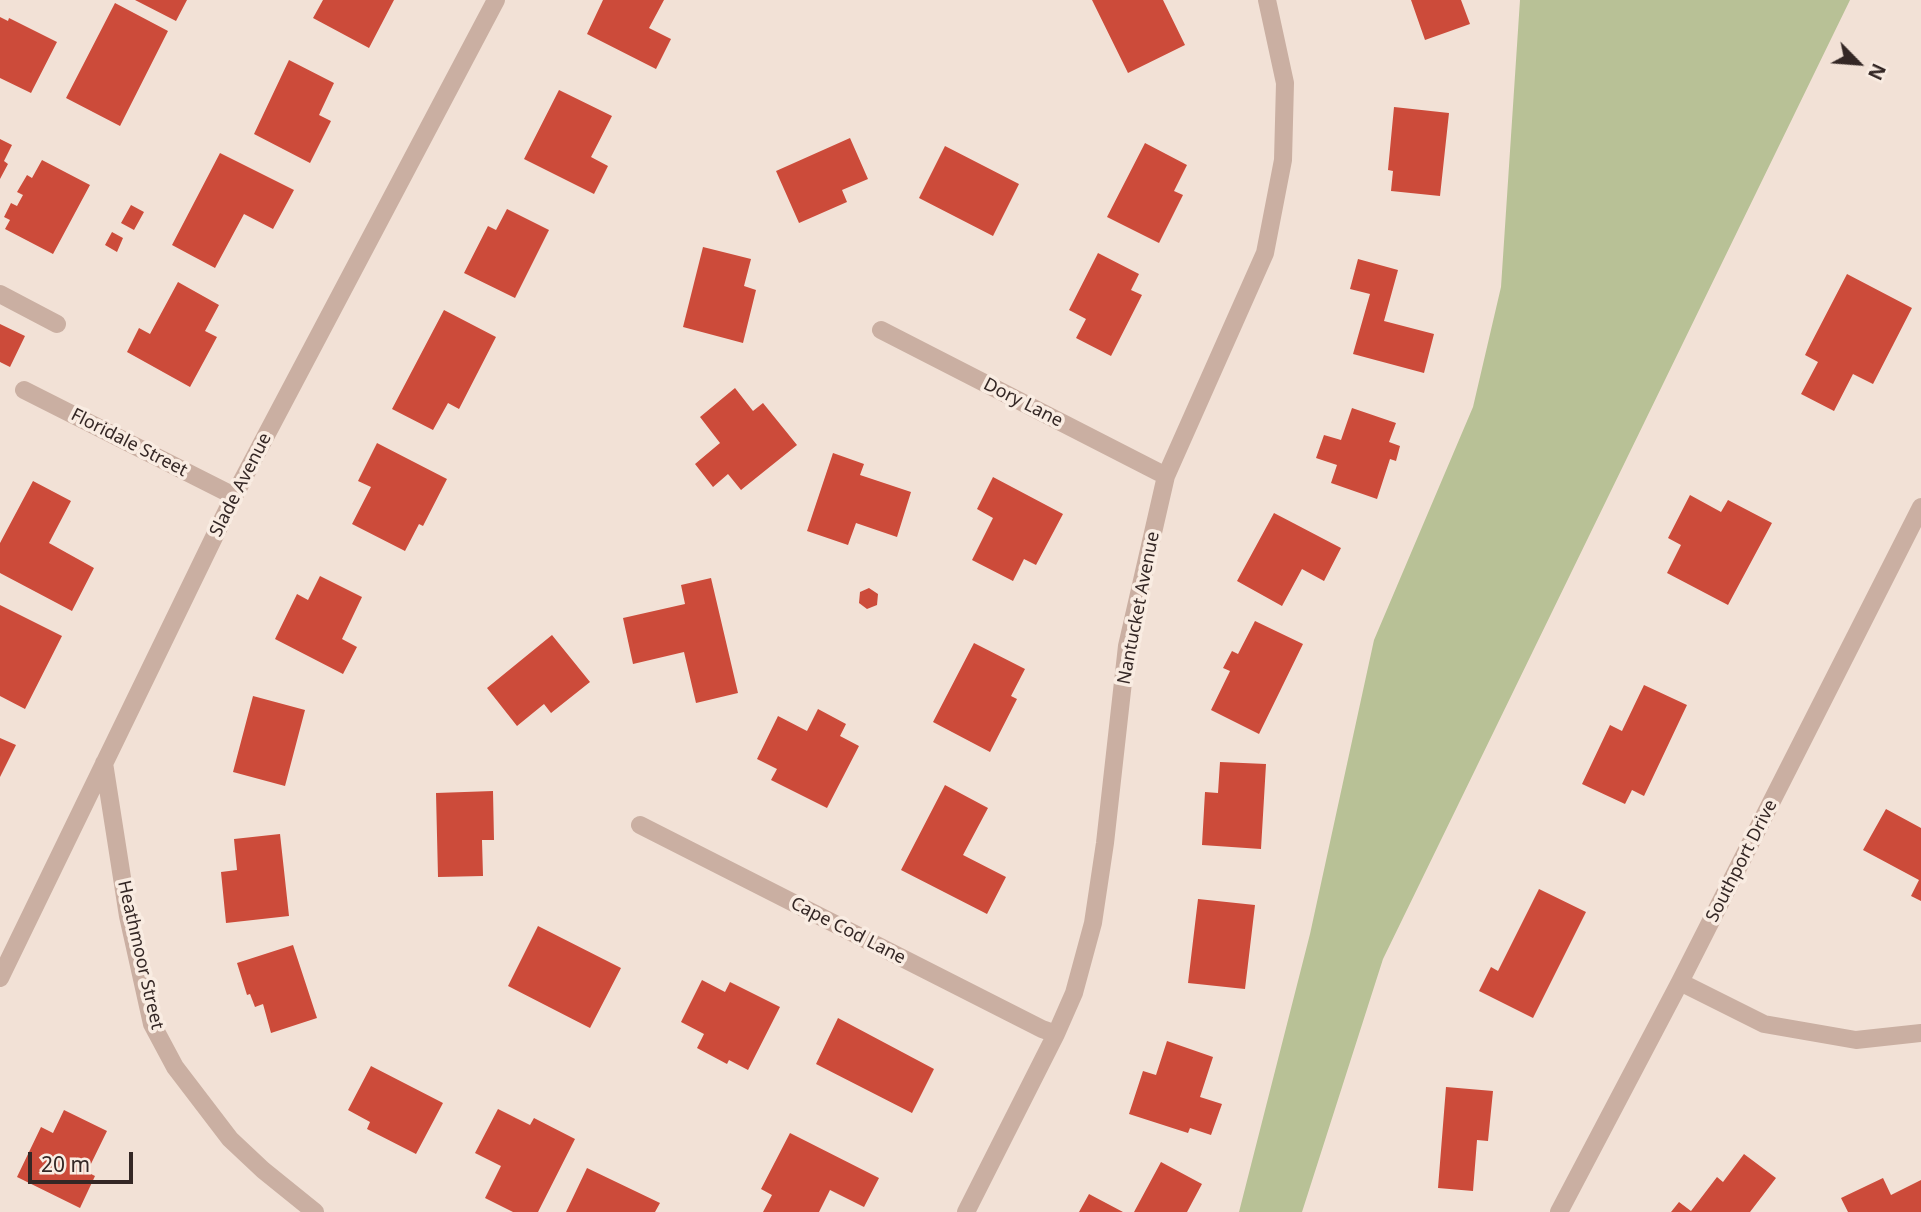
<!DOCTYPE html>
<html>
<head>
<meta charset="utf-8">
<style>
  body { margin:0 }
  #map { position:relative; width:1921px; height:1212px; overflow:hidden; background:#f2e1d6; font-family:"Noto Sans",sans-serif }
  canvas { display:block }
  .north { position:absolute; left:1823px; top:28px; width:70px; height:70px; -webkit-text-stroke:5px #f9ece2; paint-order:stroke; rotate:115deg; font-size:19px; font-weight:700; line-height:28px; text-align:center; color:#342725 }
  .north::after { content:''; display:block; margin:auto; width:24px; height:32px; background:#342725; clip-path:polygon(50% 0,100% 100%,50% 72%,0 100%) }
  .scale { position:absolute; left:28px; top:1152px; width:105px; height:32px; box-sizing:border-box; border:4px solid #342725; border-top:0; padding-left:9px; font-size:21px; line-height:24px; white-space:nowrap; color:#342725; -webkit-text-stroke:5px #f9ece2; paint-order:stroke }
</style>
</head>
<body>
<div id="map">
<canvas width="1921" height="1212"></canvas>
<div class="north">N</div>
<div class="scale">20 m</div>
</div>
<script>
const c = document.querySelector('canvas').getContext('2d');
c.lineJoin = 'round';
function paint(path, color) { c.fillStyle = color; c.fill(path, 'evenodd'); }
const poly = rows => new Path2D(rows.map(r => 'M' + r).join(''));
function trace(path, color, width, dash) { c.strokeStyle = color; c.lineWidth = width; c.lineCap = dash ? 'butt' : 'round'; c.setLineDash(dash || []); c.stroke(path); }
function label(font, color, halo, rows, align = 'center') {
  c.font = font + ' "Noto Sans",sans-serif'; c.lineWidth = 7; c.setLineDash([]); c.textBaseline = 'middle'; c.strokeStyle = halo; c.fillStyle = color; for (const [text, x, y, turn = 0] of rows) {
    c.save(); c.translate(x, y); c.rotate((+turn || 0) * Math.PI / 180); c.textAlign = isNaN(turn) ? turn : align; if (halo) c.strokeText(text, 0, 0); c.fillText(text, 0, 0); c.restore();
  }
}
paint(poly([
  [1520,0,1850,0,1383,959,1302,1212,1239,1212,1310,934,1374,640,1473,407,1501,287]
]), '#b8c196');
paint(poly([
  [135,0,187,0,176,21],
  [323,0,394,0,369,48,313,18],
  [603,0,664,0,649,28,671,39,656,69,587,34],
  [1092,0,1163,0,1185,45,1128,73],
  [1411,0,1461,0,1470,24,1425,40],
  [115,3,168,31,120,126,66,98],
  [0,17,8,21,9,18,57,42,31,93,0,78],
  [289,60,334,83,319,115,331,121,310,163,254,134],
  [559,90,612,116,591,157,608,166,594,194,524,159],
  [1394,107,1449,113,1440,196,1391,191,1393,171,1388,170],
  [850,138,868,179,842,190,847,202,799,223,776,171],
  [0,139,12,145,4,161,8,164,0,179],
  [1145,143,1187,165,1174,191,1183,195,1159,243,1107,217],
  [945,146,1019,184,993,236,919,198],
  [220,153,294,190,273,229,244,214,215,268,172,245],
  [42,160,90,185,53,254,5,229,10,220,4,217,11,203,17,206,23,195,17,192,27,175,32,178],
  [131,205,144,212,134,230,121,223],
  [507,209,549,230,515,298,464,273,488,226,496,230],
  [112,232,123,238,117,252,105,245],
  [703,247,751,259,744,286,756,290,743,343,683,327],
  [1098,253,1139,274,1131,290,1142,295,1111,356,1076,338,1086,319,1069,310],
  [1358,259,1398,270,1384,321,1434,334,1424,373,1353,354,1370,294,1350,289],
  [1847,274,1912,308,1873,384,1853,374,1834,411,1801,394,1818,362,1805,355],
  [178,282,219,305,205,331,217,337,190,387,127,352,139,328,150,334],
  [444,310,496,337,459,409,448,403,433,430,392,409],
  [0,324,25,336,10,367,0,362],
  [735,388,753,411,763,403,797,445,741,490,728,474,713,487,695,464,720,443,700,417],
  [1352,408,1396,423,1389,442,1400,446,1396,461,1390,459,1377,499,1331,483,1337,465,1316,458,1324,435,1341,440],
  [377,443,447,479,423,526,419,524,405,551,352,524,371,487,358,481],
  [833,453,864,464,860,475,911,492,897,537,856,523,848,545,807,531],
  [993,477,1063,514,1036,565,1024,559,1013,581,972,560,993,518,977,509],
  [33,481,71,501,49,543,94,568,72,611,0,573,0,543],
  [1690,495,1721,512,1728,500,1772,523,1728,605,1667,573,1681,545,1668,538],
  [1274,513,1341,548,1324,581,1302,569,1282,606,1237,581],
  [320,576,362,597,342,639,357,647,343,674,275,639,297,594,308,600],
  [711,578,738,693,696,703,684,652,633,664,623,618,685,604,681,585],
  [869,588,878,594,877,605,867,609,859,603,860,592],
  [0,605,62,636,25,709,0,696],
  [1255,621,1303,644,1259,734,1211,710,1230,671,1223,668,1232,651,1238,654],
  [552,635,590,682,551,713,544,704,517,726,487,688],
  [974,643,1025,669,1011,696,1017,699,990,752,933,722],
  [1644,685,1687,705,1644,796,1632,790,1625,804,1582,784,1610,725,1622,731],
  [253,696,305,710,285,786,233,772],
  [818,709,846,724,840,736,859,746,827,808,771,780,777,769,757,759,778,716,807,731],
  [0,738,16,745,0,777],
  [1220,762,1266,764,1261,849,1202,845,1205,792,1218,793],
  [945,785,988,808,963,855,1006,877,987,914,901,870],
  [493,791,494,840,482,840,483,876,438,877,436,793],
  [1886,809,1921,828,1921,901,1911,896,1919,880,1863,850],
  [280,834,289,916,226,923,221,872,237,870,234,839],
  [1539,889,1586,912,1533,1018,1479,991,1491,967,1498,971],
  [1198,899,1255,905,1245,989,1188,983],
  [538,926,621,968,590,1028,508,986],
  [293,945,317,1018,271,1033,263,1004,255,1007,250,994,247,995,237,963],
  [702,980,725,992,730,982,780,1007,748,1070,729,1060,727,1064,697,1048,704,1034,681,1022],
  [838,1018,934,1069,912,1113,816,1064],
  [1167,1041,1213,1057,1200,1097,1222,1104,1211,1135,1190,1128,1188,1133,1129,1114,1143,1071,1156,1075],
  [371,1066,443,1103,416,1154,367,1129,370,1122,348,1110],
  [1446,1087,1493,1091,1488,1141,1477,1140,1473,1191,1438,1188],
  [498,1109,530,1125,534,1118,575,1139,538,1212,513,1212,485,1198,501,1166,475,1153],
  [64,1110,107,1131,87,1172,95,1176,80,1208,17,1177,41,1127,53,1133],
  [790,1133,879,1178,864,1207,830,1190,819,1212,763,1212,772,1195,761,1189],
  [1744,1154,1776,1178,1750,1212,1671,1212,1679,1202,1691,1211,1717,1177,1723,1182],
  [1161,1162,1202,1184,1187,1212,1134,1212],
  [587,1168,660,1203,655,1212,566,1212],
  [1883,1178,1891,1195,1921,1180,1921,1212,1848,1212,1841,1198],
  [1089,1194,1123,1212,1079,1212]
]), '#cc4b3a');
trace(poly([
  [0,294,57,324],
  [881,330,1166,476],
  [24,390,234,496],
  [104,763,128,916,152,1024,175,1067,230,1139,263,1170,315,1212],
  [640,825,1042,1029,1056,1034],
  [0,978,234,496,496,0],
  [1680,982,1764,1024,1856,1040,1921,1033],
  [966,1212,1056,1034,1074,993,1093,923,1105,843,1127,646,1166,476,1265,253,1283,160,1285,83,1267,0],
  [1559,1212,1680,982,1921,507]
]), '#caafa2', 18);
label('18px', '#342725', '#f9ece2', [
  ["Dory Lane",1023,403,27],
  ["Floridale Street",129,443,27],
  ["Slade Avenue",241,485,-63],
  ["Nantucket Avenue",1139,608,-79],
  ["Southport Drive",1742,861,-63],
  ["Cape Cod Lane",848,931,27],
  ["Heathmoor Street",140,955,77]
]);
</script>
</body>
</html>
